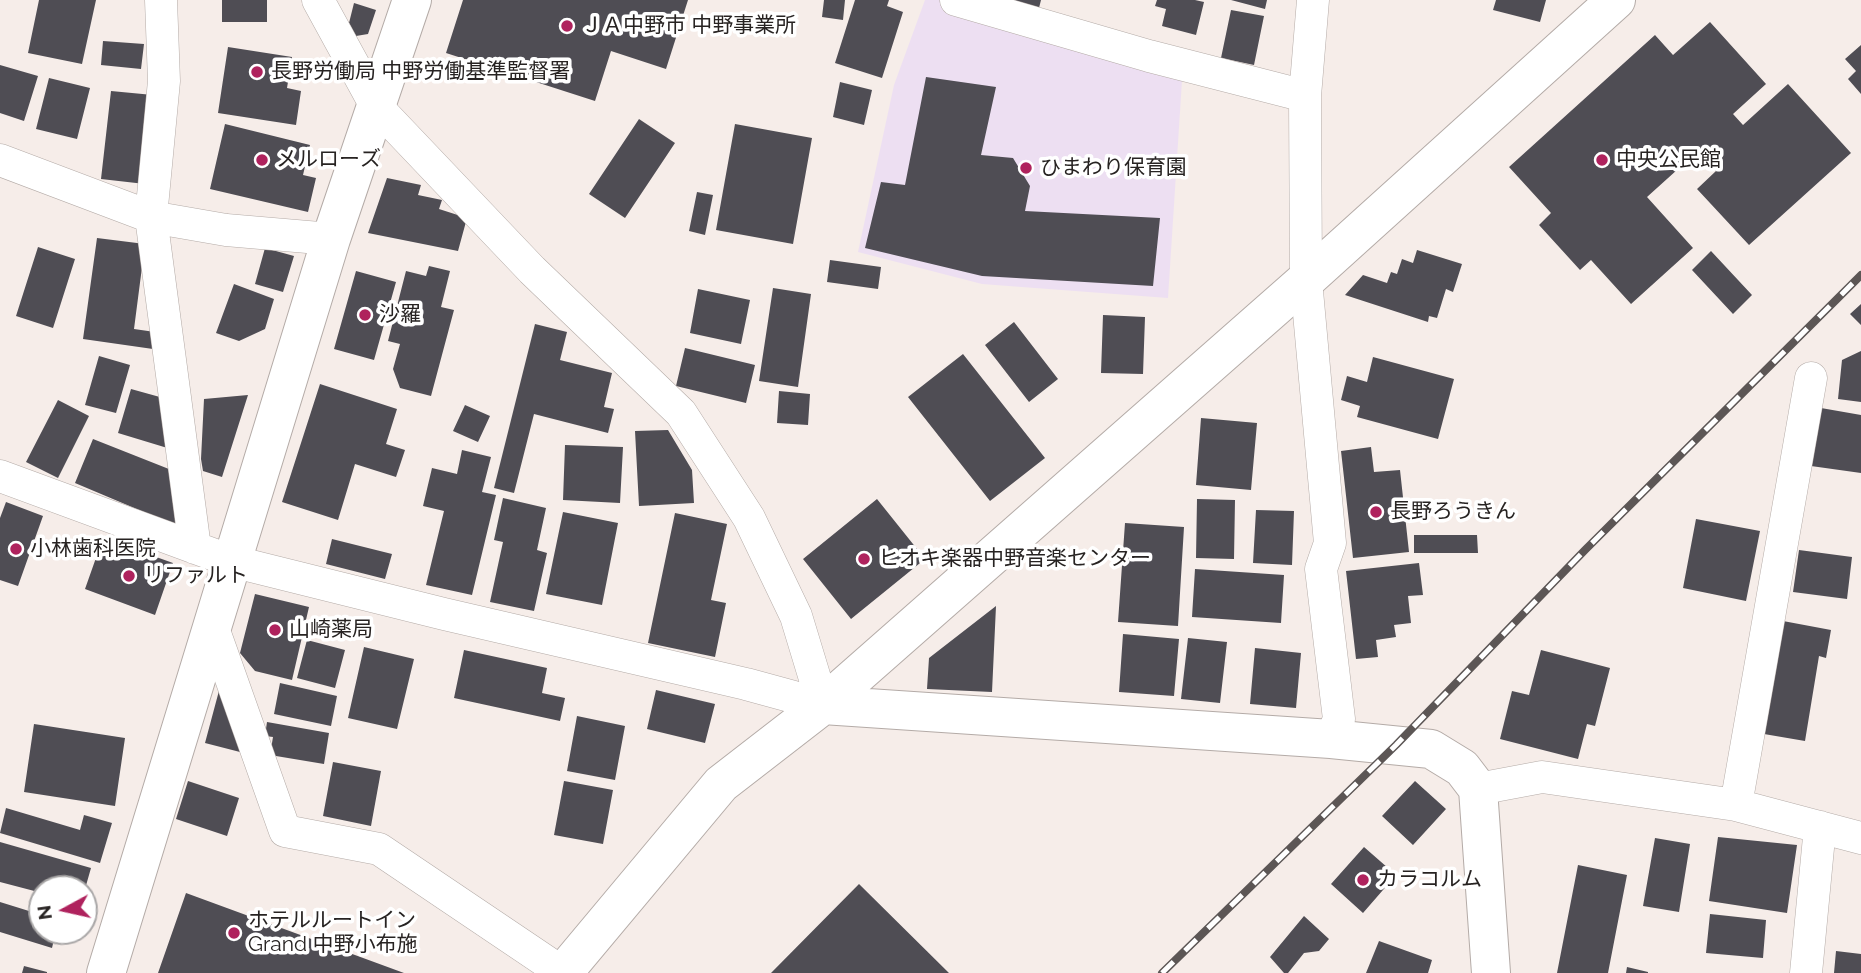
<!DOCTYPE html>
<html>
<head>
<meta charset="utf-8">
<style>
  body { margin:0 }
  #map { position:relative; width:1861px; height:973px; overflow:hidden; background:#f6ede9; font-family:Raleway,sans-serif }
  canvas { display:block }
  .north { position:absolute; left:28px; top:875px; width:70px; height:70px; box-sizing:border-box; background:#fff; border:2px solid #a9a7a7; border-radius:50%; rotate:262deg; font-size:19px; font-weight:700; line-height:28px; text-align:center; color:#272322 }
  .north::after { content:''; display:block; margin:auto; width:24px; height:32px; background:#af225d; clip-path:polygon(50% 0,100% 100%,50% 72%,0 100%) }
</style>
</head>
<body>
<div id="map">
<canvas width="1861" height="973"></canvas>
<div class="north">N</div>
</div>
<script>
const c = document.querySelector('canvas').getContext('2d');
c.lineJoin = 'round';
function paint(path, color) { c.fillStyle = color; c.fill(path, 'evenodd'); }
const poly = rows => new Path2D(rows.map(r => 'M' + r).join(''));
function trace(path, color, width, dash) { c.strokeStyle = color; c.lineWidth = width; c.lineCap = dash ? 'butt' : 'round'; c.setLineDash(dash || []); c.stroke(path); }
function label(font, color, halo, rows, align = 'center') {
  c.font = font + ' Raleway,"Noto Sans JP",sans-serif'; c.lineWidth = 7; c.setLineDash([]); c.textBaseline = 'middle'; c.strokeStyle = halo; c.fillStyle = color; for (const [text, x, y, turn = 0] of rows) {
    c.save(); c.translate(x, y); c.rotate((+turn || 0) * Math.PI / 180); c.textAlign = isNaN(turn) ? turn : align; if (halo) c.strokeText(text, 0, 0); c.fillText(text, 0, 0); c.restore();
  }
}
paint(poly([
  [925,0,951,0,1183,65,1168,298,982,284,858,252,894,85]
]), '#eddff2');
paint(poly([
  [39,0,96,0,82,64,28,53],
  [222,0,267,0,267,22,222,22],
  [463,0,688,0,666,69,611,51,595,101,446,53],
  [824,0,845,0,843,20,822,17],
  [855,0,889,0,887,6,903,12,882,78,835,63],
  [1012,0,1041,0,1039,8],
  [1157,0,1195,0,1204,2,1196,35,1162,26,1166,9,1155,6],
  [1231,0,1267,0,1265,9],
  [1496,0,1546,0,1540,22,1493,10],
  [354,3,376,10,368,34,356,36,349,23],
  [1231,10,1264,16,1254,65,1221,58],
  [1710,22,1766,84,1733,114,1743,125,1788,84,1851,153,1749,245,1697,189,1716,171,1698,151,1647,197,1693,248,1631,304,1591,260,1580,270,1539,225,1551,213,1509,167,1655,35,1673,55],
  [103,41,144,44,141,69,101,65],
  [1861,45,1861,94,1848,79,1856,71,1845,59],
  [228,47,292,57,287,88,301,91,296,125,218,113],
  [0,65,38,76,24,121,0,113],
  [926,77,996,87,981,155,1013,158,1030,186,1025,211,1160,218,1153,286,982,276,865,248,881,182,905,185],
  [49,78,90,88,77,139,36,129],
  [840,82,872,90,864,125,833,117],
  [111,91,153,95,145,184,101,179],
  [639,119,675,143,625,218,589,194],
  [225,124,310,145,303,175,316,178,308,212,210,189],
  [735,124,812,138,793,244,716,230],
  [387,178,421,185,418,195,442,200,439,209,467,218,458,251,368,233],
  [697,192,713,195,705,235,689,231],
  [97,238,145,244,134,329,155,332,153,349,83,339],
  [38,247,75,259,53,328,16,316],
  [265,248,294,256,283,292,255,284],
  [1417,250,1462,264,1453,292,1446,289,1437,318,1429,316,1428,322,1345,295,1363,275,1387,283,1391,272,1397,274,1402,259,1413,263],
  [1711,251,1752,295,1733,314,1692,270],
  [830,260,881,267,878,289,827,282],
  [429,266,450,271,441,307,454,310,431,396,400,388,393,369,400,344,388,341,406,271,426,276],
  [356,271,396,282,374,360,334,349],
  [234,284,274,299,265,329,239,341,216,333],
  [773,288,811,294,798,387,759,381],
  [698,289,750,300,741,344,690,333],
  [1861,304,1861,325,1850,314],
  [1103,315,1145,317,1143,374,1101,373],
  [1014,322,1058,379,1029,402,985,345],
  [535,324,567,332,560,360,612,373,604,407,614,409,608,433,534,414,514,493,494,488],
  [685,348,755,365,746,403,676,386],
  [1861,351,1861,402,1838,399,1842,360],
  [963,354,1045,458,990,501,908,397],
  [99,356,130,365,116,413,85,405],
  [1373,357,1454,379,1438,439,1357,417,1360,406,1341,400,1347,376,1367,382],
  [320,384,397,409,386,444,405,450,396,477,355,464,338,520,282,502],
  [131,389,167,399,174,450,118,433],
  [779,391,810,394,808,425,777,423],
  [248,395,222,477,203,471,201,459,204,399],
  [58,400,89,416,58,478,26,462],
  [465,405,490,416,478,442,453,431],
  [1821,408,1861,415,1861,473,1811,466],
  [1201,418,1257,423,1251,490,1196,485],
  [668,430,692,470,694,503,639,506,635,431],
  [93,439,179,473,184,529,75,483],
  [565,445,623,447,620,503,563,500],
  [1371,447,1374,472,1400,470,1409,552,1353,558,1341,451],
  [462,450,491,457,482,492,496,495,472,595,426,585,444,511,423,506,432,468,457,474],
  [503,498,546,508,537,550,547,553,534,611,490,602,503,542,494,540],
  [877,499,925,559,851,619,803,559],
  [1197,499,1235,500,1234,559,1196,558],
  [6,502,43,516,18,586,0,580,0,518],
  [1256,510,1294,511,1292,565,1253,563],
  [563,512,618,523,602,605,546,594],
  [675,513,727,524,711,600,726,603,715,657,648,643],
  [1696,519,1760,531,1746,601,1683,588],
  [1125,523,1184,527,1178,626,1118,622],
  [1414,535,1477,535,1478,553,1414,553],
  [103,538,173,563,155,615,85,589],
  [332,539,392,554,385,579,326,564],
  [1799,550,1852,557,1847,599,1793,592],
  [1419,563,1423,595,1408,596,1411,623,1394,625,1396,637,1376,640,1378,657,1356,659,1346,571],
  [1195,569,1284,575,1281,623,1192,617],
  [255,594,309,607,292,680,255,671,240,653],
  [996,606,992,692,927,689,929,658],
  [1783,621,1831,630,1826,658,1819,656,1805,741,1764,734],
  [1123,634,1179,639,1174,696,1119,692],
  [1188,638,1227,642,1220,703,1181,699],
  [307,640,345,650,335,688,297,678],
  [364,647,414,659,397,729,348,718],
  [1255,648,1301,653,1296,708,1250,704],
  [464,650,547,668,542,693,565,698,560,721,454,698],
  [1541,650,1610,668,1595,726,1587,724,1578,759,1500,739,1512,691,1529,695],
  [280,683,337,696,331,726,274,714],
  [220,687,228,690,240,752,205,743],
  [656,690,715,704,705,743,647,729],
  [577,716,625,726,615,780,567,771],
  [267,722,329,733,324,764,270,755,273,737,265,736],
  [34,724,125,738,115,806,24,792],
  [333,762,381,771,371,826,323,816],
  [188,781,239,798,227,836,176,819],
  [564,781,613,790,603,844,554,835],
  [1415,781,1446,809,1413,845,1382,816],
  [6,808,80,830,84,815,112,823,100,863,0,833],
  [1718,837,1797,845,1787,913,1709,901],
  [1655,838,1690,844,1679,912,1643,906],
  [0,842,91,868,85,889,42,889,42,893,0,882],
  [1364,847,1396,875,1363,913,1331,884],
  [1578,865,1627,875,1608,973,1557,973],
  [859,884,949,973,771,973],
  [186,893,404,973,158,973],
  [33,897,42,900,42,931,56,931,52,948,0,932,0,902,29,911],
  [1710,914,1766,920,1763,958,1706,953],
  [1304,916,1329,939,1319,951,1304,953,1288,973,1284,973,1270,957],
  [1379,941,1432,960,1428,973,1366,973],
  [1836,951,1861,954,1861,973,1834,973],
  [24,966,47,972,47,973,22,973],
  [1627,967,1648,972,1648,973,1626,973]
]), '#4f4d54');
const street = poly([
  [161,0,164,81,151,217,195,548],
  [318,0,376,106,532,270,681,413,749,518,796,616,823,705],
  [956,0,1149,56,1305,96],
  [1313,0,1305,96,1306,280,1330,543,1321,569,1339,719,1331,739],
  [0,160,151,217,226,230,331,239],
  [0,476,231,561,444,614,746,684,823,705],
  [212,625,285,831,379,849,563,973],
  [1478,789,1542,777,1736,805,1861,838],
  [1736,805,1811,378],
  [1806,973,1820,827]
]);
const secondary = poly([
  [823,705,1331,739,1431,749,1462,768,1478,789,1491,973],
  [106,973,331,239,412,0],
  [563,973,721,784,823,705,1306,280,1616,0]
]);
trace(street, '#b4aba7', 33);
trace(secondary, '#b4aba7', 40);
trace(street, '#fff', 32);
trace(secondary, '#fff', 38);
const rail = poly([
  [1162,973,1396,745,1585,550,1861,275]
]);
trace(rail, '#5c5655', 8);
trace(rail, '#fff', 5, [16]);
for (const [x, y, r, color] of [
  [567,26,7,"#af225d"],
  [257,72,7,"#af225d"],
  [262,160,7,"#af225d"],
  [1602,160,7,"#af225d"],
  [1026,168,7,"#af225d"],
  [365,315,7,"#af225d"],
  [1376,512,7,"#af225d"],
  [16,549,7,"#af225d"],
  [864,559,7,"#af225d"],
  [129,576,7,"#af225d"],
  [275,630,7,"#af225d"],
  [1363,880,7,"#af225d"],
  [234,933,7,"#af225d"]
]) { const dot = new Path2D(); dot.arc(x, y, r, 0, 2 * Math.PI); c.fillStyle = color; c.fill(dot); trace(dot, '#fff', 2.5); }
label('21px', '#272322', '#fff', [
  ["ＪＡ中野市 中野事業所",581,26],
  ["長野労働局 中野労働基準監督署",271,72],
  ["メルローズ",276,160],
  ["中央公民館",1616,160],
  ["ひまわり保育園",1040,168],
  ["沙羅",379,315],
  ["長野ろうきん",1390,512],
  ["小林歯科医院",30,549],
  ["ヒオキ楽器中野音楽センター",878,559],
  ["リファルト",143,576],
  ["山崎薬局",289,630],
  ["カラコルム",1377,880],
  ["ホテルルートイン",248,921],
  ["Grand 中野小布施",248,945]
], 'left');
</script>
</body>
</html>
